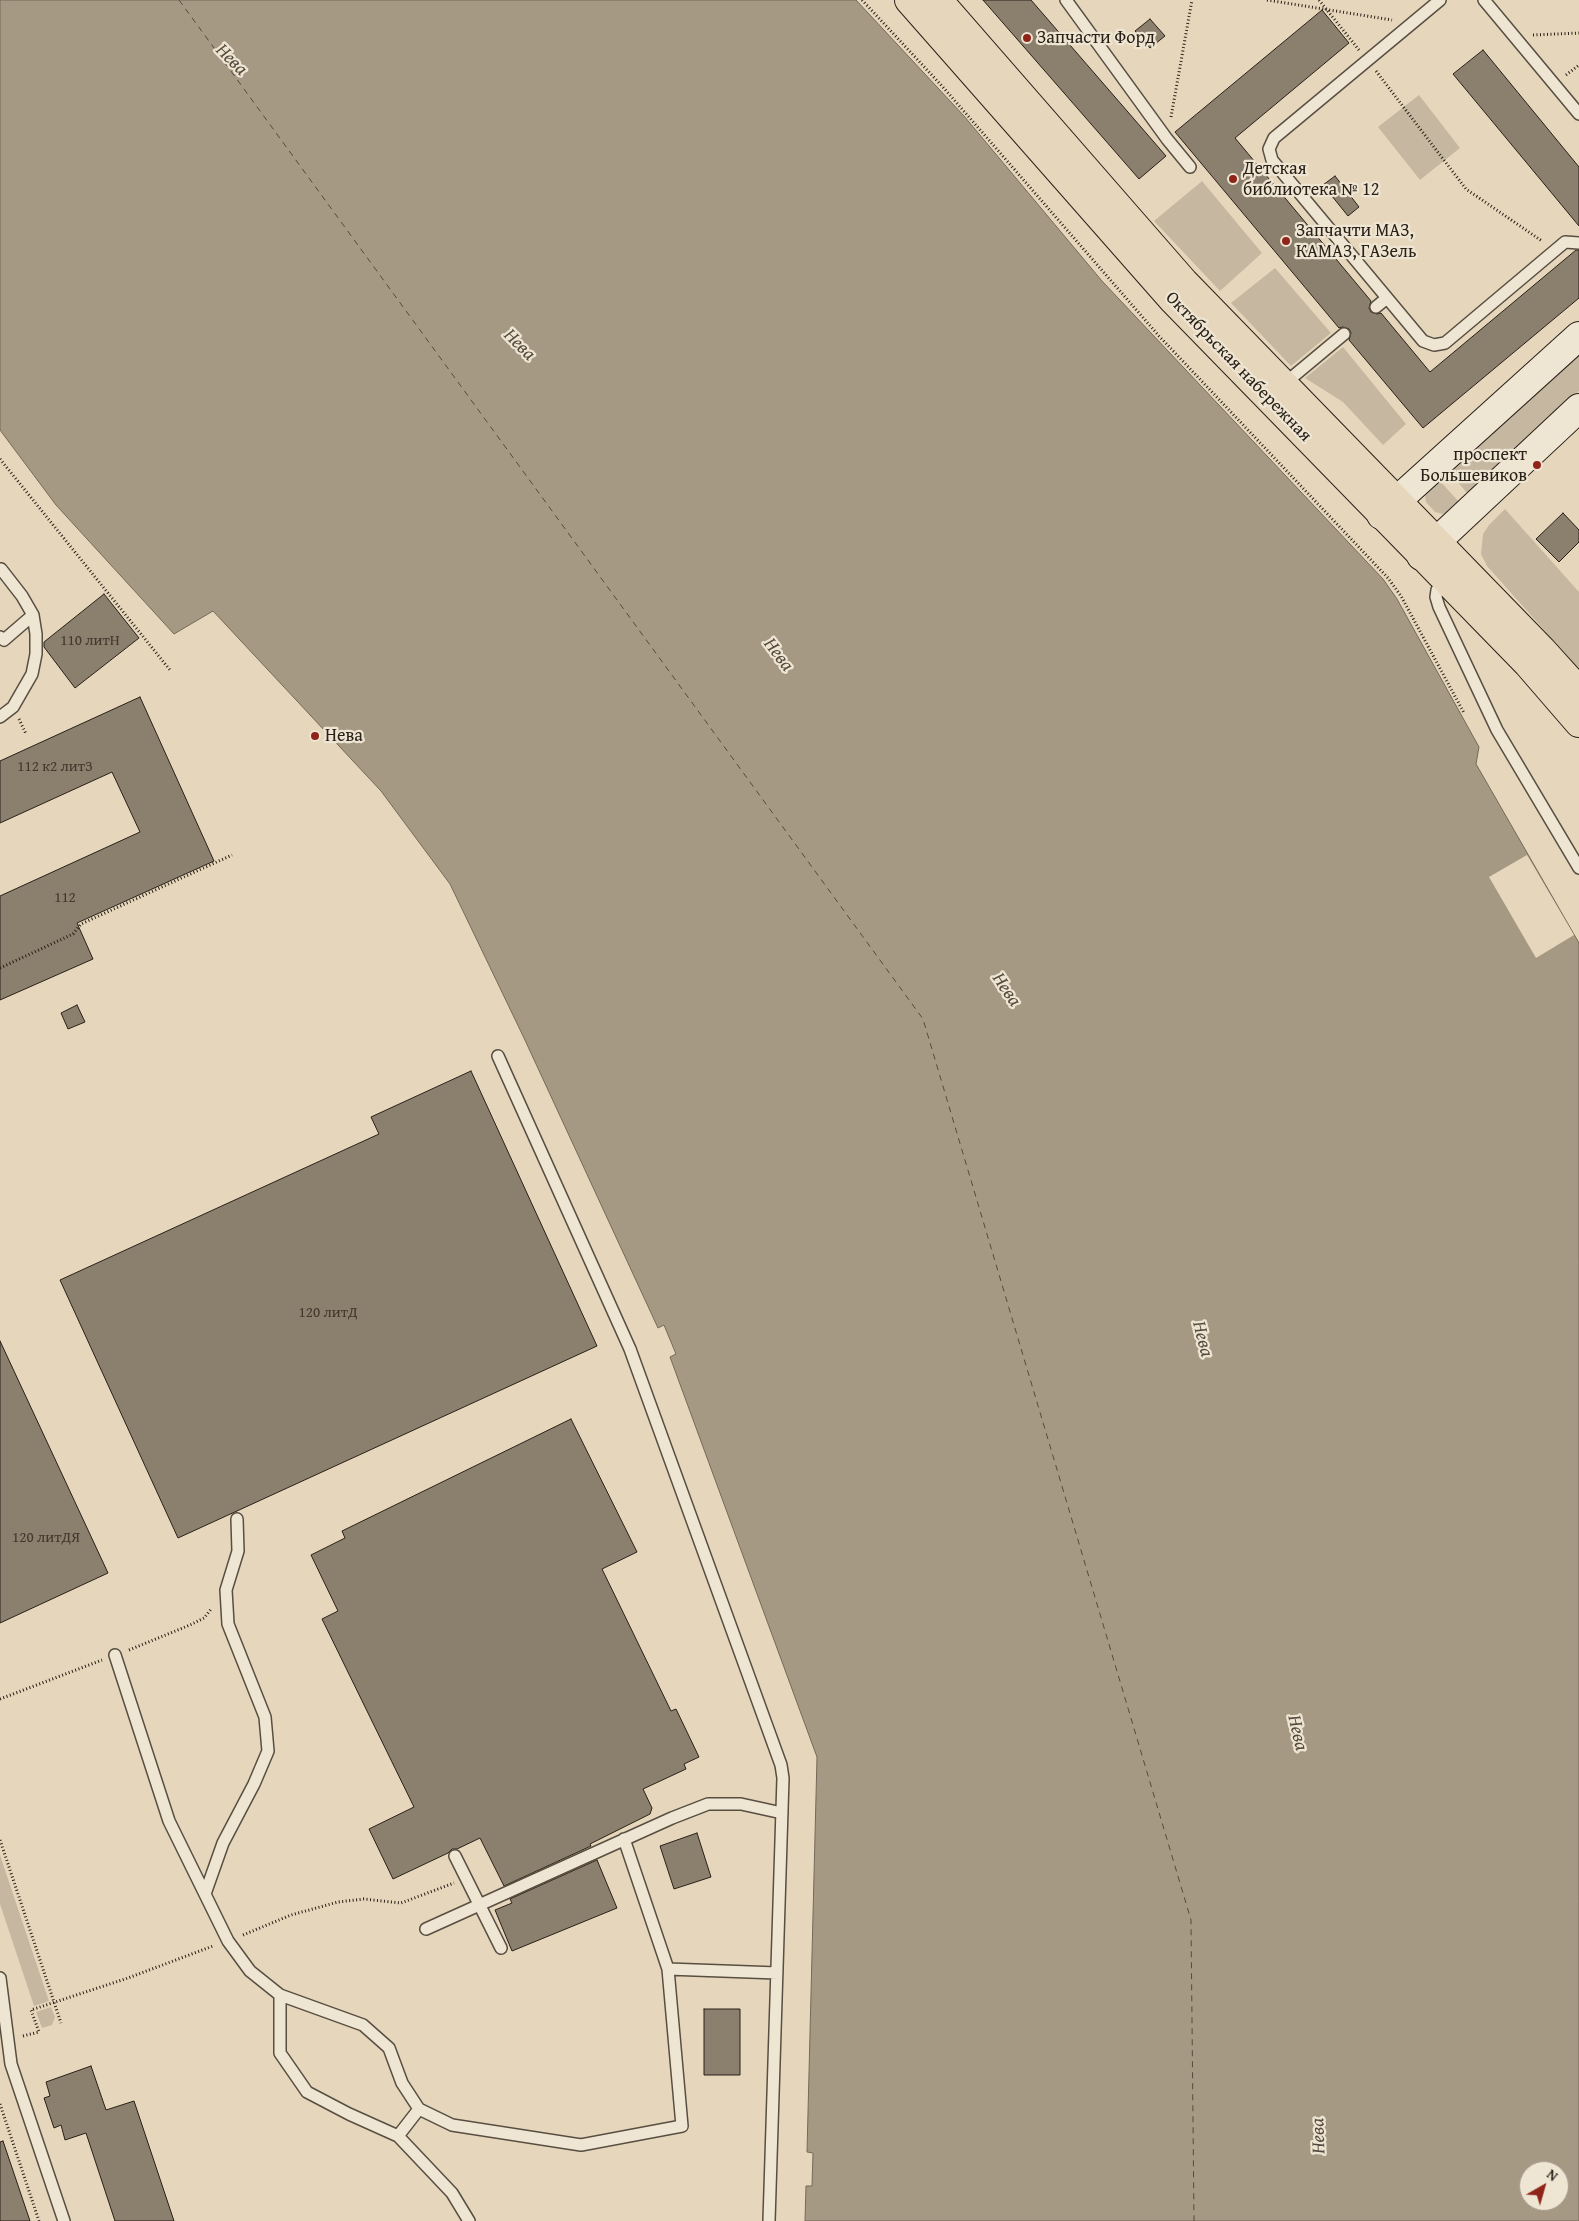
<!DOCTYPE html>
<html>
<head>
<meta charset="utf-8">
<style>
  body { margin:0 }
  #map { position:relative; width:1579px; height:2221px; overflow:hidden; background:#e6d7bc; font-family:"Gentium Book Plus",serif }
  canvas { display:block }
  .north { position:absolute; left:1519px; top:2161px; width:50px; height:50px; box-sizing:border-box; background:#efe5d3; border:1px solid #a09688; border-radius:50%; rotate:38deg; font-size:14px; font-weight:700; line-height:20px; text-align:center; color:#292018 }
  .north::after { content:''; display:block; margin:auto; width:18px; height:22px; background:#8f2418; clip-path:polygon(50% 0,100% 100%,50% 72%,0 100%) }
</style>
</head>
<body>
<div id="map">
<canvas width="1579" height="2221"></canvas>
<div class="north">N</div>
</div>
<script>
const c = document.querySelector('canvas').getContext('2d');
c.lineJoin = 'round';
function paint(path, color) { c.fillStyle = color; c.fill(path, 'evenodd'); }
const poly = rows => new Path2D(rows.map(r => 'M' + r).join(''));
function trace(path, color, width, dash) { c.strokeStyle = color; c.lineWidth = width; c.lineCap = dash ? 'butt' : 'round'; c.setLineDash(dash || []); c.stroke(path); }
function label(font, color, halo, rows, align = 'center') {
  c.font = font + ' "Gentium Book Plus",serif'; c.lineWidth = 4.5; c.setLineDash([]); c.textBaseline = 'middle'; c.strokeStyle = halo; c.fillStyle = color; for (const [text, x, y, turn = 0] of rows) {
    c.save(); c.translate(x, y); c.rotate((+turn || 0) * Math.PI / 180); c.textAlign = isNaN(turn) ? turn : align; if (halo) c.strokeText(text, 0, 0); c.fillText(text, 0, 0); c.restore();
  }
}
paint(poly([
  [1419,95,1460,148,1420,180,1378,127],
  [1202,181,1262,253,1220,291,1154,221],
  [1275,268,1331,333,1291,366,1231,303],
  [1343,347,1406,424,1383,445,1343,402,1305,378],
  [1579,349,1579,391,1468,494,1447,470],
  [1438,479,1460,503,1450,511,1443,514,1435,512,1426,502,1425,495,1429,488],
  [1505,509,1579,592,1579,669,1487,566,1481,554,1483,534,1489,525],
  [0,1855,49,2001,34,2006,0,1904],
  [51,2007,55,2017,52,2025,42,2028,36,2012]
]), '#c6b8a0');
const water = poly([
  [0,0,856,0,964,116,1102,281,1383,579,1397,599,1479,747,1476,764,1579,943,1579,2221,805,2221,806,2186,812,2186,813,2153,807,2152,817,1757,670,1357,676,1354,664,1325,658,1328,524,1038,450,884,381,791,213,611,174,634,56,505,0,430,0,0],
  [1529,2171,1559,2171,1559,2201,1529,2201,1529,2171]
]);
paint(water, '#a69984');
trace(water, '#746959', 1);
paint(poly([
  [1527,855,1574,935,1536,958,1489,877]
]), '#e6d7bc');
trace(poly([
  [179,0,923,1019,1191,1920,1194,2221]
]), '#554a3e', 1, [6, 5]);
const building = poly([
  [983,0,1031,0,1166,156,1139,179,983,0],
  [1322,10,1349,43,1235,138,1371,301,1369,308,1371,312,1377,314,1381,313,1430,372,1576,250,1579,250,1579,298,1423,428,1349,340,1351,333,1349,329,1343,327,1339,328,1175,132,1322,10],
  [1150,19,1165,36,1150,48,1135,31,1150,19],
  [1483,50,1579,167,1579,226,1453,74,1483,50],
  [1335,176,1359,207,1348,216,1323,185,1335,176],
  [1563,513,1579,530,1579,542,1559,562,1536,539,1563,513],
  [104,594,139,638,75,688,44,647,44,642,104,594],
  [140,697,214,861,77,923,93,959,0,1000,0,896,140,832,112,772,0,823,0,761,140,697],
  [77,1005,85,1022,68,1029,61,1013,77,1005],
  [471,1071,597,1346,178,1538,60,1280,379,1134,371,1117,471,1071],
  [0,1341,108,1573,0,1623,0,1341],
  [571,1419,637,1552,602,1569,671,1711,676,1709,699,1757,684,1764,686,1769,643,1789,652,1808,650,1814,590,1844,591,1846,504,1886,480,1838,457,1849,452,1849,448,1853,393,1879,369,1829,414,1807,322,1619,338,1611,311,1555,345,1538,342,1531,571,1419],
  [697,1833,711,1877,674,1889,660,1846,697,1833],
  [597,1860,617,1908,512,1951,495,1910,512,1903,510,1899,597,1860],
  [704,2009,740,2009,740,2075,704,2075,704,2009],
  [91,2066,106,2110,134,2101,174,2221,115,2221,86,2133,65,2140,61,2125,54,2128,44,2098,50,2096,46,2082,91,2066],
  [3,2141,30,2221,0,2221,0,2142,3,2141]
]);
paint(building, '#8b7f6d');
trace(building, '#292018', 1);
const service = poly([
  [1066,0,1167,139,1190,167],
  [1440,0,1274,138,1269,149,1272,160,1423,341,1434,345,1445,343,1565,242,1579,243],
  [1484,0,1579,114],
  [1376,307,1387,298],
  [1284,384,1344,334],
  [1445,580,1437,590,1436,597,1439,607,1497,730,1579,868],
  [0,637,4,640,33,615],
  [0,717,13,707,32,674,36,654,36,634,33,615,22,596,1,569],
  [498,1056,630,1349,781,1765,783,1778,769,2221],
  [115,1655,169,1821,228,1941,250,1971,280,1995,363,2025,389,2048,402,2083,419,2109,452,2125,581,2145,682,2126,668,1969,624,1839],
  [455,1856,501,1948],
  [205,1894,223,1843,254,1784,268,1751,265,1717,228,1624,226,1590,238,1551,237,1519],
  [426,1929,672,1818,708,1804,741,1804,782,1813],
  [668,1969,777,1973],
  [0,1978,11,2064,64,2221],
  [280,1995,280,2053,307,2092,349,2114,398,2136,452,2193,469,2221],
  [398,2136,419,2109]
]);
const secondary = poly([
  [1381,515,1579,336],
  [1421,556,1579,408]
]);
const primary = poly([
  [909,0,1173,300,1528,664,1579,723],
  [938,0,1184,282,1542,650,1579,691]
]);
trace(service, '#584e41', 14);
trace(secondary, '#292018', 30);
trace(primary, '#292018', 30);
trace(poly([
  [862,0,942,86,1159,336,1388,578,1401,596,1464,713],
  [1267,0,1392,20],
  [1319,0,1359,50],
  [1533,35,1579,33],
  [1376,71,1466,189,1542,241],
  [1566,75,1579,65],
  [1171,117,1192,0],
  [0,459,170,670],
  [19,719,26,734],
  [0,968,73,934,81,924,232,855],
  [129,1650,190,1625,204,1618,212,1608],
  [0,1699,102,1660],
  [0,1840,61,2023],
  [243,1935,291,1915,338,1902,364,1899,401,1903,454,1883],
  [23,2036,39,2032,31,2010,128,1978,213,1946],
  [0,2104,39,2221]
]), '#292018', 3, [1, 2.5]);
trace(service, '#efe5d3', 11);
trace(secondary, '#efe5d3', 28);
trace(primary, '#e6d7bc', 28);
for (const [x, y, r, color] of [
  [1027,38,5,"#8f2418"],
  [1233,179,5,"#8f2418"],
  [1286,241,5,"#8f2418"],
  [1537,465,5,"#8f2418"],
  [315,736,5,"#8f2418"]
]) { const dot = new Path2D(); dot.arc(x, y, r, 0, 2 * Math.PI); c.fillStyle = color; c.fill(dot); trace(dot, '#efe5d3', 2); }
label('15px', '#42382d', null, [
  ["110 литН",90,641],
  ["112 к2 литЗ",55,767],
  ["112",65,898],
  ["120 литД",328,1313],
  ["120 литДЯ",46,1538]
]);
label('18px', '#292018', '#efe5d3', [
  ["Запчасти Форд",1037,38],
  ["Детская",1243,169],
  ["библиотека № 12",1243,190],
  ["Запчачти МАЗ,",1296,231],
  ["КАМАЗ, ГАЗель",1296,252],
  ["проспект",1527,455,"right"],
  ["Большевиков",1527,476,"right"],
  ["Нева",325,736]
], 'left');
label('18px', '#292018', '#efe5d3', [
  ["Октябрьская набережная",1238,367,46]
]);
label('italic 19px', '#554a3e', '#efe5d3', [
  ["Нева",231,60,45],
  ["Нева",519,345,45],
  ["Нева",778,655,53],
  ["Нева",1006,990,56],
  ["Нева",1202,1339,76],
  ["Нева",1297,1733,77],
  ["Нева",1319,2136,-92]
]);
</script>
</body>
</html>
